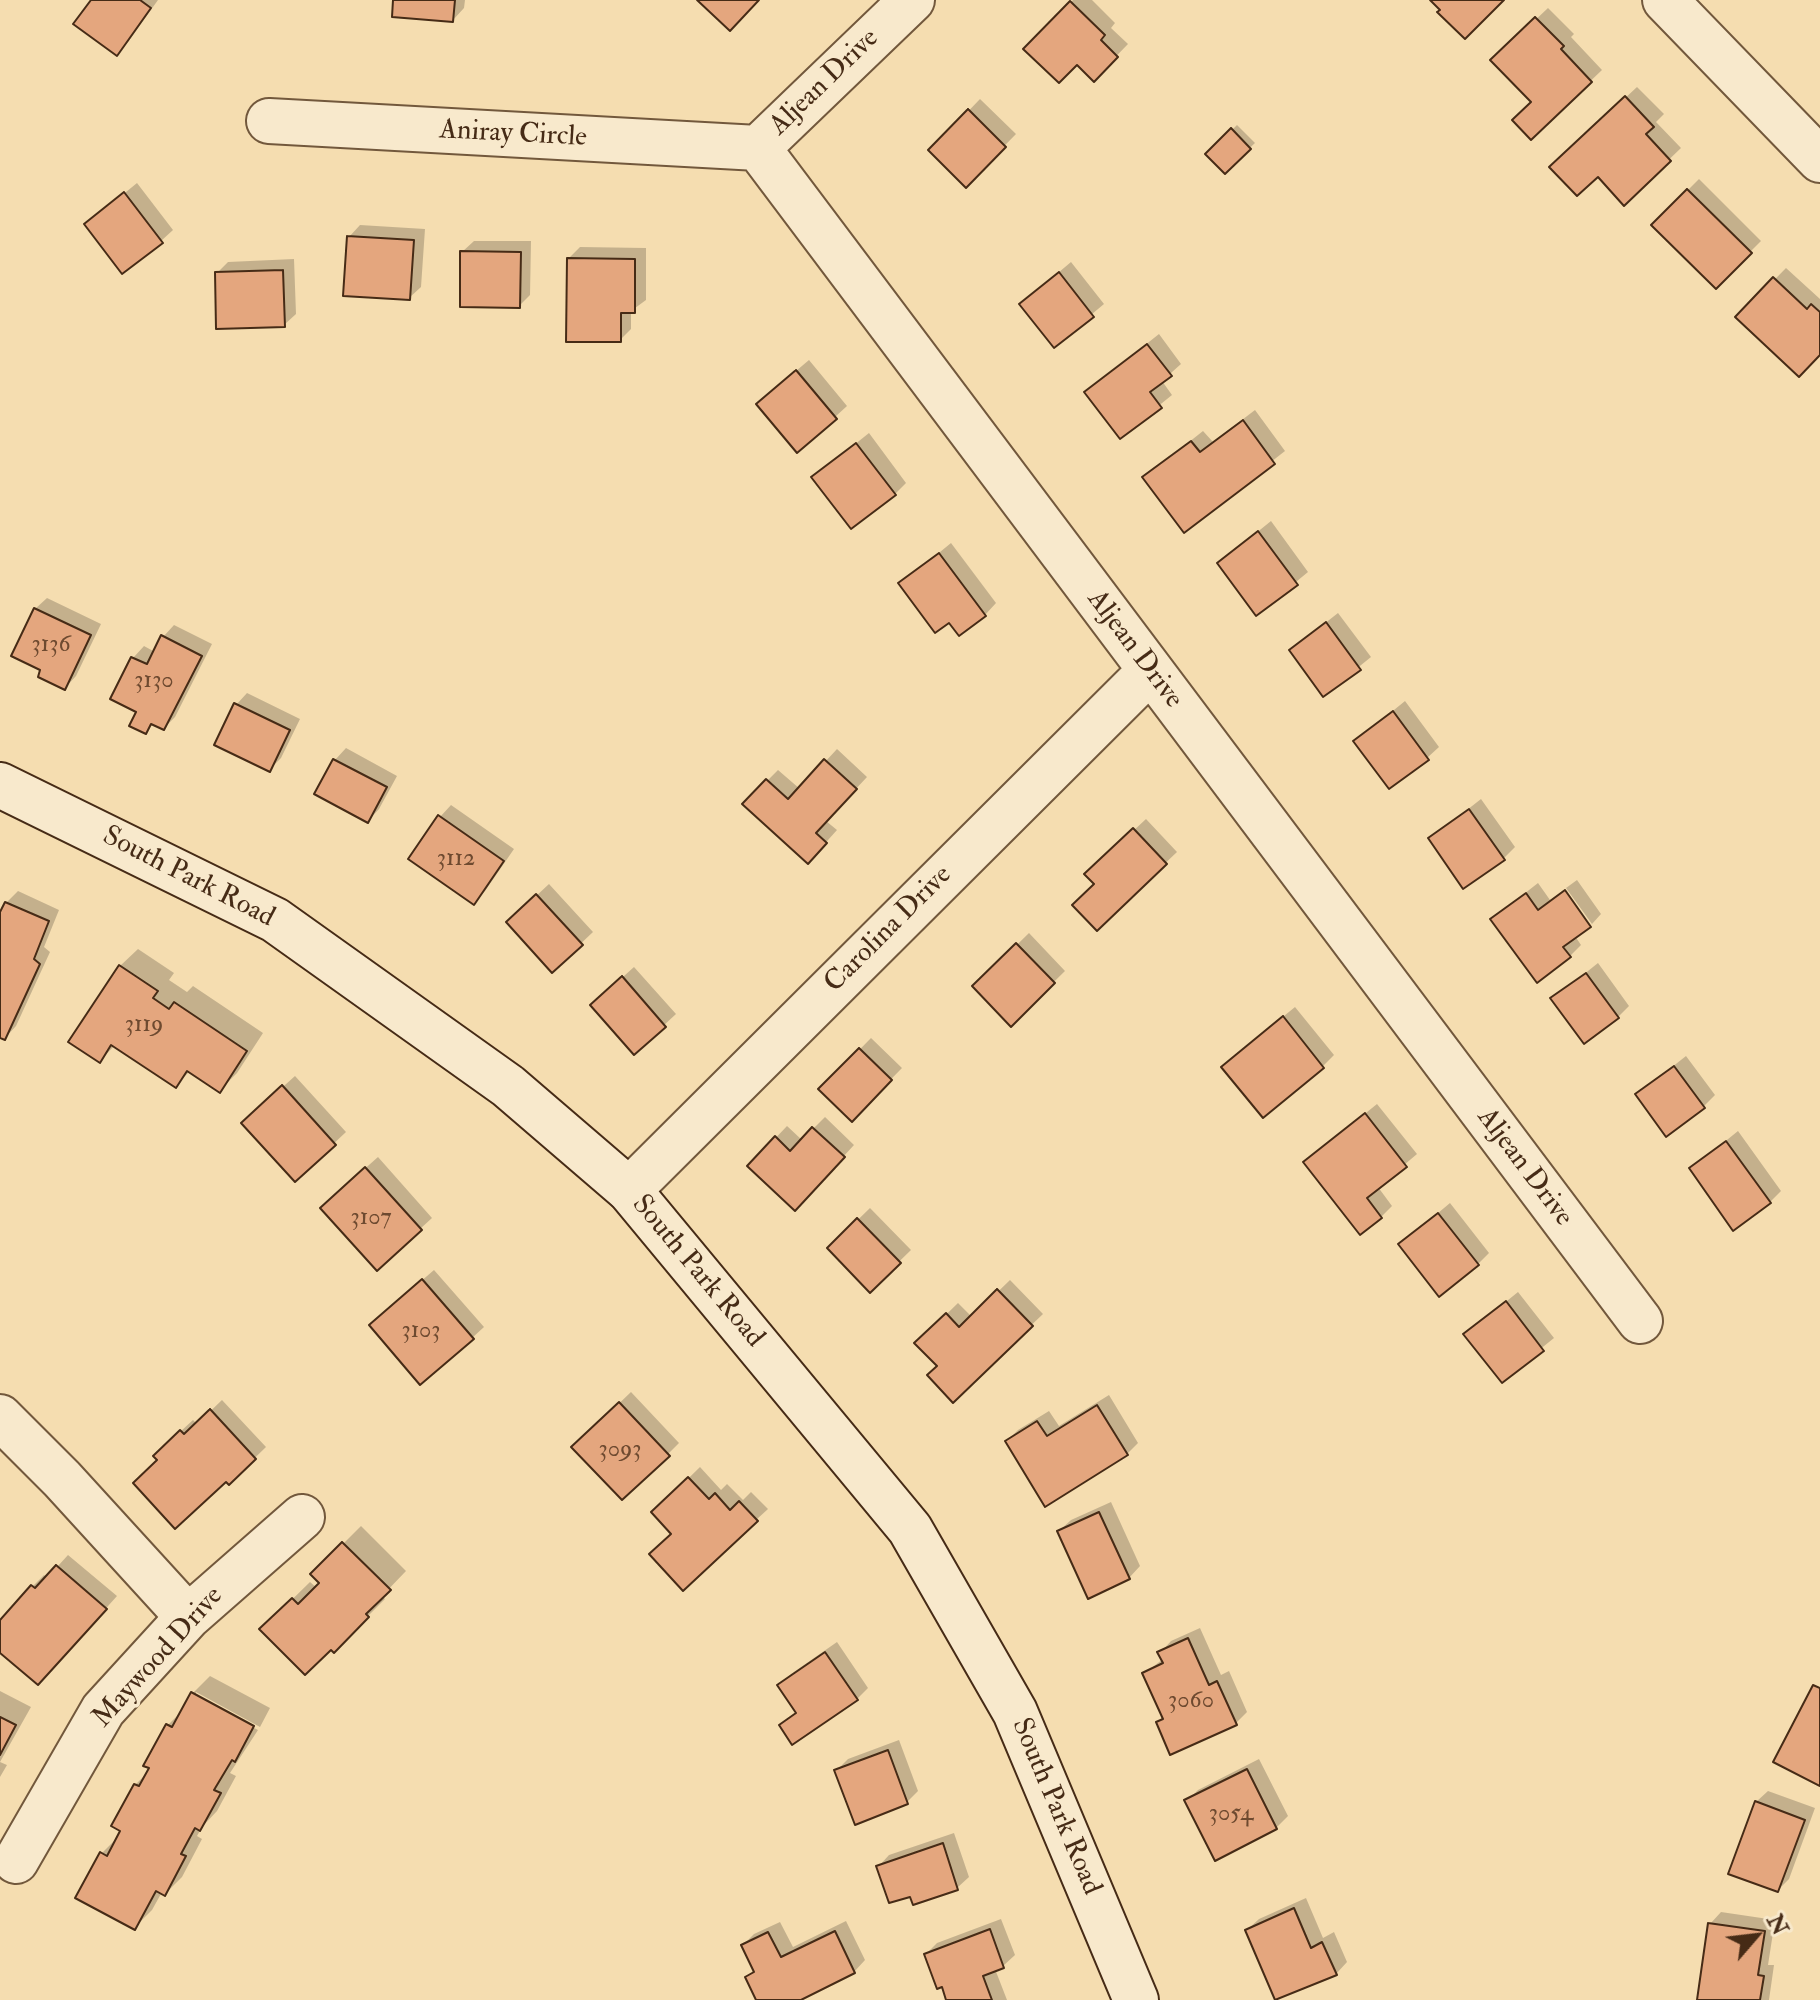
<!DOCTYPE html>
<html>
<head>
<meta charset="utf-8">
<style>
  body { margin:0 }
  #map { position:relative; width:1820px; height:2000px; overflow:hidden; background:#f5ddb0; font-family:"IM FELL Double Pica",serif }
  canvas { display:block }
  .north { position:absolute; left:1716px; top:1896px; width:80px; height:80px; -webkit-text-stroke:6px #f8e9cc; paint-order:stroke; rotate:62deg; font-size:22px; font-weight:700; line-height:32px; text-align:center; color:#462b16 }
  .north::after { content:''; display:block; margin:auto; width:28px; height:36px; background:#462b16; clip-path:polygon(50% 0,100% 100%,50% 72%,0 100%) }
</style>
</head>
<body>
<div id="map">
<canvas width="1820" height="2000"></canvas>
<div class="north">N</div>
</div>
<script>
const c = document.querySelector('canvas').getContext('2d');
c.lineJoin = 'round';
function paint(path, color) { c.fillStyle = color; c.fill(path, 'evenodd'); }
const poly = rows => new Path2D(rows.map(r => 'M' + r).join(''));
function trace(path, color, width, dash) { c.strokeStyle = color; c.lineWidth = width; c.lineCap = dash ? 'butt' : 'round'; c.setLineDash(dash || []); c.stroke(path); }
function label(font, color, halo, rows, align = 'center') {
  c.font = font + ' "IM FELL Double Pica",serif'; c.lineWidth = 7; c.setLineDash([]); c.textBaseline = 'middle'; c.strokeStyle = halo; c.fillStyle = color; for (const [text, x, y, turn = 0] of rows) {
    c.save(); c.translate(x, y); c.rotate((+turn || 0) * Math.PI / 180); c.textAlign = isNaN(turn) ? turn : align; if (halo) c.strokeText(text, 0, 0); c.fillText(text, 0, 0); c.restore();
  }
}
paint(poly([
  [93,0,158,0,128,42,117,53],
  [395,0,465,0,464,8,453,20],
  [1073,0,1092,0,1115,23,1111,28,1128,44,1094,79,1077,62,1026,49],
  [1548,8,1574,34,1571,37,1602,70,1531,138,1534,102,1493,60],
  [1637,87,1664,114,1656,122,1681,148,1624,203,1598,174,1563,156],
  [980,99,1016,134,966,185,931,150],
  [1237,125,1255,143,1225,171,1208,154],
  [1699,179,1761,241,1716,286,1653,225],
  [137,183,173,230,161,241,87,224],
  [360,225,425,229,421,287,409,298,349,237],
  [474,241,531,241,530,295,519,306,462,252],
  [580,247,646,248,646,300,631,311,631,329,620,340,569,258],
  [294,259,296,314,284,325,217,273,228,262],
  [1071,262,1104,304,1054,346,1021,304],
  [1786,268,1820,299,1820,353,1738,317],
  [1159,334,1181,364,1162,381,1172,395,1120,437,1086,392],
  [809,360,847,406,835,417,770,393],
  [1255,410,1285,451,1184,530,1145,477,1203,431,1213,442],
  [869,433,906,483,895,494,814,477],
  [1271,521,1308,572,1257,614,1219,563],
  [951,543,996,603,985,615,949,620,901,584],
  [47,598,101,624,76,676,65,688,43,670,35,609],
  [1338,613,1371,657,1324,695,1291,650],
  [174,625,212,644,175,717,164,728,154,723,146,732,138,711,112,699,133,658,144,646,155,652,163,637],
  [247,693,300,719,281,758,270,769,236,705],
  [1405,701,1439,747,1427,758,1356,741],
  [346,748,397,776,379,809,368,821,317,793,335,760],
  [837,749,867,777,826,821,837,830,819,850,767,781,778,770,800,789],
  [1481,799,1515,847,1504,858,1430,839],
  [451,805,514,849,485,891,474,902,440,817],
  [1146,819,1177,852,1097,928,1097,884,1087,874],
  [1577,880,1601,914,1592,924,1566,888],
  [1538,883,1550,900,1563,891,1589,926,1575,936,1581,945,1570,956,1492,919],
  [549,884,593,932,553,970,520,911],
  [18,891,59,910,44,947,50,952,16,1026,5,1038,0,1036,0,917,6,903],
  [1029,933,1065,971,1011,1024,975,986],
  [138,949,174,973,169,980,187,992,193,986,263,1033,237,1073,220,1090,190,1071,176,1085,115,1045,100,1061,71,1042,120,966],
  [1598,963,1629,1006,1618,1017,1553,999],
  [634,967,676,1014,634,1053,604,994],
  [1295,1007,1334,1055,1322,1067,1235,1056],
  [871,1038,902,1068,852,1119,821,1089],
  [1686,1056,1715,1095,1703,1107,1638,1094],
  [295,1076,346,1132,295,1180,255,1112],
  [1377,1104,1417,1154,1378,1187,1392,1206,1381,1217,1305,1162],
  [825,1117,854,1145,806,1197,749,1166,787,1126,802,1140],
  [1738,1131,1781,1191,1770,1202,1691,1169],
  [378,1157,432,1218,420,1229,334,1196],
  [1450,1203,1489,1253,1478,1264,1401,1244],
  [870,1208,911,1250,870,1290,829,1248],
  [434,1270,484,1327,472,1338,383,1314],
  [1010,1280,1043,1314,953,1400,939,1366,917,1343,958,1303,972,1317],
  [1518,1292,1554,1338,1502,1380,1466,1334],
  [631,1392,679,1443,668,1454,585,1436],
  [1109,1395,1138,1443,1127,1454,1007,1441,1018,1430,1049,1411,1059,1426],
  [222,1400,266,1447,230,1482,159,1460,167,1444,193,1420,197,1424],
  [700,1467,721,1490,727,1484,743,1500,751,1492,768,1509,756,1520,673,1533,654,1512],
  [1111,1502,1140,1566,1129,1578,1059,1531,1071,1520],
  [361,1526,406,1571,382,1596,385,1599,368,1616,262,1629,310,1582,317,1588,322,1583,313,1574],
  [68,1555,117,1596,66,1653,0,1650,0,1624,33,1586,44,1575,47,1578],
  [1200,1628,1221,1675,1229,1671,1247,1712,1236,1723,1158,1722,1164,1716,1145,1673,1163,1659,1160,1653,1171,1641],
  [837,1642,868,1688,857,1699,781,1725,797,1711,780,1685,791,1674],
  [210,1676,270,1708,260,1727,196,1692,196,1697,258,1730,230,1773,236,1776,217,1811,202,1827,197,1836,202,1839,182,1877,165,1894,162,1892,152,1910,134,1928,101,1854,119,1836,135,1785,149,1771,168,1725,184,1709,193,1693],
  [0,1691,31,1707,0,1762,7,1765,0,1777],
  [899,1740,918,1791,907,1802,837,1770,848,1759],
  [1259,1759,1288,1816,1276,1828,1187,1801,1198,1790],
  [1768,1791,1815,1808,1789,1879,1778,1890,1756,1802],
  [954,1833,969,1877,957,1888,911,1894,878,1867,889,1855],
  [1306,1898,1323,1938,1334,1932,1347,1962,1336,1974,1277,1999,1247,1930,1259,1919],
  [1721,1912,1775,1920,1768,1965,1774,1965,1769,2000,1699,2000,1710,1924],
  [1001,1919,1015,1955,1003,1966,995,1969,1007,2000,949,2000,926,1954,937,1943],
  [846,1921,865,1960,854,1972,796,2000,758,2000,747,1977,755,1969,743,1945,754,1934,780,1922,793,1947]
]), '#0003');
const building = poly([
  [91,0,140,0,151,8,117,56,73,24,91,0],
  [393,0,455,0,453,22,392,17,393,0],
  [697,0,759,0,730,31,697,0],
  [1430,0,1504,0,1465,39,1437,12,1440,10,1430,0],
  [1070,1,1105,35,1101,40,1118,57,1094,82,1077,65,1059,83,1023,49,1070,1],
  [1535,17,1564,46,1561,49,1592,82,1531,140,1512,120,1531,102,1490,60,1535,17],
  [1625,96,1654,127,1646,134,1671,161,1624,206,1598,177,1577,196,1549,167,1625,96],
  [968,109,1006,147,966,188,928,150,968,109],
  [1231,128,1251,149,1225,174,1205,154,1231,128],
  [1687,189,1752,253,1716,289,1651,225,1687,189],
  [124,192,163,243,122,274,84,224,124,192],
  [347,236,414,240,410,300,343,296,347,236],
  [460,251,521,252,520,308,460,307,460,251],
  [567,258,635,259,635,313,621,313,621,342,566,342,567,258],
  [283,270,285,327,216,329,215,272,283,270],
  [1059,272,1094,317,1054,348,1019,304,1059,272],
  [1773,277,1807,309,1811,304,1820,312,1820,355,1799,377,1735,317,1773,277],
  [1147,344,1172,376,1150,392,1162,408,1120,439,1084,392,1147,344],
  [796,370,837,419,797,453,756,404,796,370],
  [1243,420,1275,464,1184,533,1142,477,1191,441,1200,452,1243,420],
  [856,443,896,495,851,529,811,477,856,443],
  [1258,531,1298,585,1256,616,1217,563,1258,531],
  [939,553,986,616,959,636,949,623,935,633,898,583,939,553],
  [34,608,91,635,65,690,38,677,40,670,11,656,34,608],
  [1326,622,1361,670,1323,697,1289,650,1326,622],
  [161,635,202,656,164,730,151,724,146,734,129,726,136,712,110,699,131,657,147,664,161,635],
  [234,703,290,730,270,772,214,745,234,703],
  [1393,711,1429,760,1389,789,1353,741,1393,711],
  [333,759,387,787,368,823,314,794,333,759],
  [824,759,857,789,816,833,827,843,808,864,742,804,766,779,788,799,824,759],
  [1469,809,1505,860,1463,889,1428,838,1469,809],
  [438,815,504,861,474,905,408,859,438,815],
  [1133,828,1167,864,1097,931,1072,905,1094,884,1084,874,1133,828],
  [1565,890,1591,927,1563,947,1571,957,1537,983,1490,919,1526,893,1538,910,1565,890],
  [536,894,583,945,552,973,506,922,536,894],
  [5,902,49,921,34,959,40,964,5,1040,0,1038,0,912,5,902],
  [1016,943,1055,983,1011,1027,972,986,1016,943],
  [119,965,158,991,153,998,169,1009,174,1002,247,1051,220,1093,187,1071,176,1088,111,1045,100,1063,68,1042,119,965],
  [1586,973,1619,1018,1584,1044,1550,998,1586,973],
  [622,976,666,1027,634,1055,590,1005,622,976],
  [1283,1016,1324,1068,1263,1118,1221,1067,1283,1016],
  [859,1048,892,1080,852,1122,818,1089,859,1048],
  [1674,1066,1705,1108,1666,1137,1635,1094,1674,1066],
  [282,1085,336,1145,295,1182,241,1123,282,1085],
  [1365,1113,1407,1167,1367,1198,1382,1218,1360,1235,1303,1162,1365,1113],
  [812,1127,845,1157,795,1211,747,1166,775,1136,790,1151,812,1127],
  [1726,1141,1771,1203,1733,1231,1689,1168,1726,1141],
  [365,1167,422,1230,377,1271,320,1208,365,1167],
  [1438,1213,1479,1265,1439,1297,1398,1244,1438,1213],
  [857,1218,901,1263,870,1293,827,1248,857,1218],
  [422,1279,474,1339,420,1385,369,1325,422,1279],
  [997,1289,1033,1326,953,1403,927,1375,937,1366,914,1343,946,1313,959,1327,997,1289],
  [1506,1301,1544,1351,1502,1383,1463,1334,1506,1301],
  [619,1402,670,1456,622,1500,571,1447,619,1402],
  [1097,1405,1128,1455,1045,1507,1005,1441,1037,1421,1047,1436,1097,1405],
  [210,1409,256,1459,229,1485,226,1482,175,1529,133,1483,157,1460,153,1456,180,1430,184,1434,210,1409],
  [688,1477,709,1499,715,1493,730,1510,739,1501,758,1521,683,1591,649,1554,671,1534,651,1512,688,1477],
  [1099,1512,1130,1579,1088,1599,1057,1531,1099,1512],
  [342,1542,391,1590,366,1614,369,1617,334,1653,331,1650,305,1675,259,1629,292,1598,298,1604,319,1583,310,1574,342,1542],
  [56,1565,107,1609,38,1685,0,1653,0,1620,31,1585,35,1588,56,1565],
  [1188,1638,1209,1685,1217,1681,1237,1725,1170,1755,1156,1722,1163,1719,1142,1673,1163,1663,1157,1652,1188,1638],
  [825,1652,858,1700,792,1745,779,1725,796,1713,777,1685,825,1652],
  [1813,1685,1820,1688,1820,1786,1773,1762,1813,1685],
  [191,1692,254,1726,235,1762,232,1760,214,1790,221,1793,200,1831,195,1828,181,1854,186,1856,165,1896,156,1891,135,1930,75,1898,100,1852,107,1856,120,1831,111,1826,134,1784,139,1786,149,1768,143,1766,166,1724,172,1727,191,1692],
  [0,1717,16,1725,0,1755,0,1717],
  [888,1750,908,1804,855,1825,834,1770,888,1750],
  [1247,1769,1277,1829,1215,1861,1184,1800,1247,1769],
  [1755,1801,1805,1820,1778,1892,1728,1874,1755,1801],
  [943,1843,958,1890,913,1905,910,1897,889,1903,876,1866,943,1843],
  [1294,1908,1311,1948,1322,1942,1337,1975,1275,2000,1245,1930,1294,1908],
  [1708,1923,1765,1931,1758,1975,1764,1976,1760,2000,1697,2000,1708,1923],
  [990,1929,1004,1968,983,1976,992,2000,946,2000,942,1987,937,1989,924,1954,990,1929],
  [835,1931,855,1973,801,2000,756,2000,745,1977,754,1972,741,1945,768,1932,781,1957,835,1931]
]);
paint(building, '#e4a67e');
trace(building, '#462b16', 2);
const minor = poly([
  [912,0,758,148,1640,1321],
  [1665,0,1820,160],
  [269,121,758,148],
  [629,1190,1150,671],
  [0,1417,62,1479,188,1617],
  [16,1861,103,1710,188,1617,302,1517]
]);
const secondary = poly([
  [0,785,275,920,508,1086,629,1190,910,1529,1015,1712,1136,2000]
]);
trace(minor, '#72583c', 48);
trace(secondary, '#462b16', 48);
trace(minor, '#f8e9cc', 44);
trace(secondary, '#f8e9cc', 44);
label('24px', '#6e4a30', null, [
  ["3136",51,646],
  ["3130",154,682],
  ["3112",456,860],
  ["3119",144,1026],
  ["3107",371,1219],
  ["3103",421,1332],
  ["3093",620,1451],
  ["3060",1191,1702],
  ["3054",1231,1815]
]);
label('28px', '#462b16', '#f8e9cc', [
  ["Aljean Drive",825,83,-44],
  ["Aniray Circle",513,135,3],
  ["Aljean Drive",1134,650,53],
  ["South Park Road",188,878,27],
  ["Carolina Drive",889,930,-45],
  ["Aljean Drive",1524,1168,53],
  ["South Park Road",697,1272,50],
  ["Maywood Drive",159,1658,-48],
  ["South Park Road",1055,1807,67]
]);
</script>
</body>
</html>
